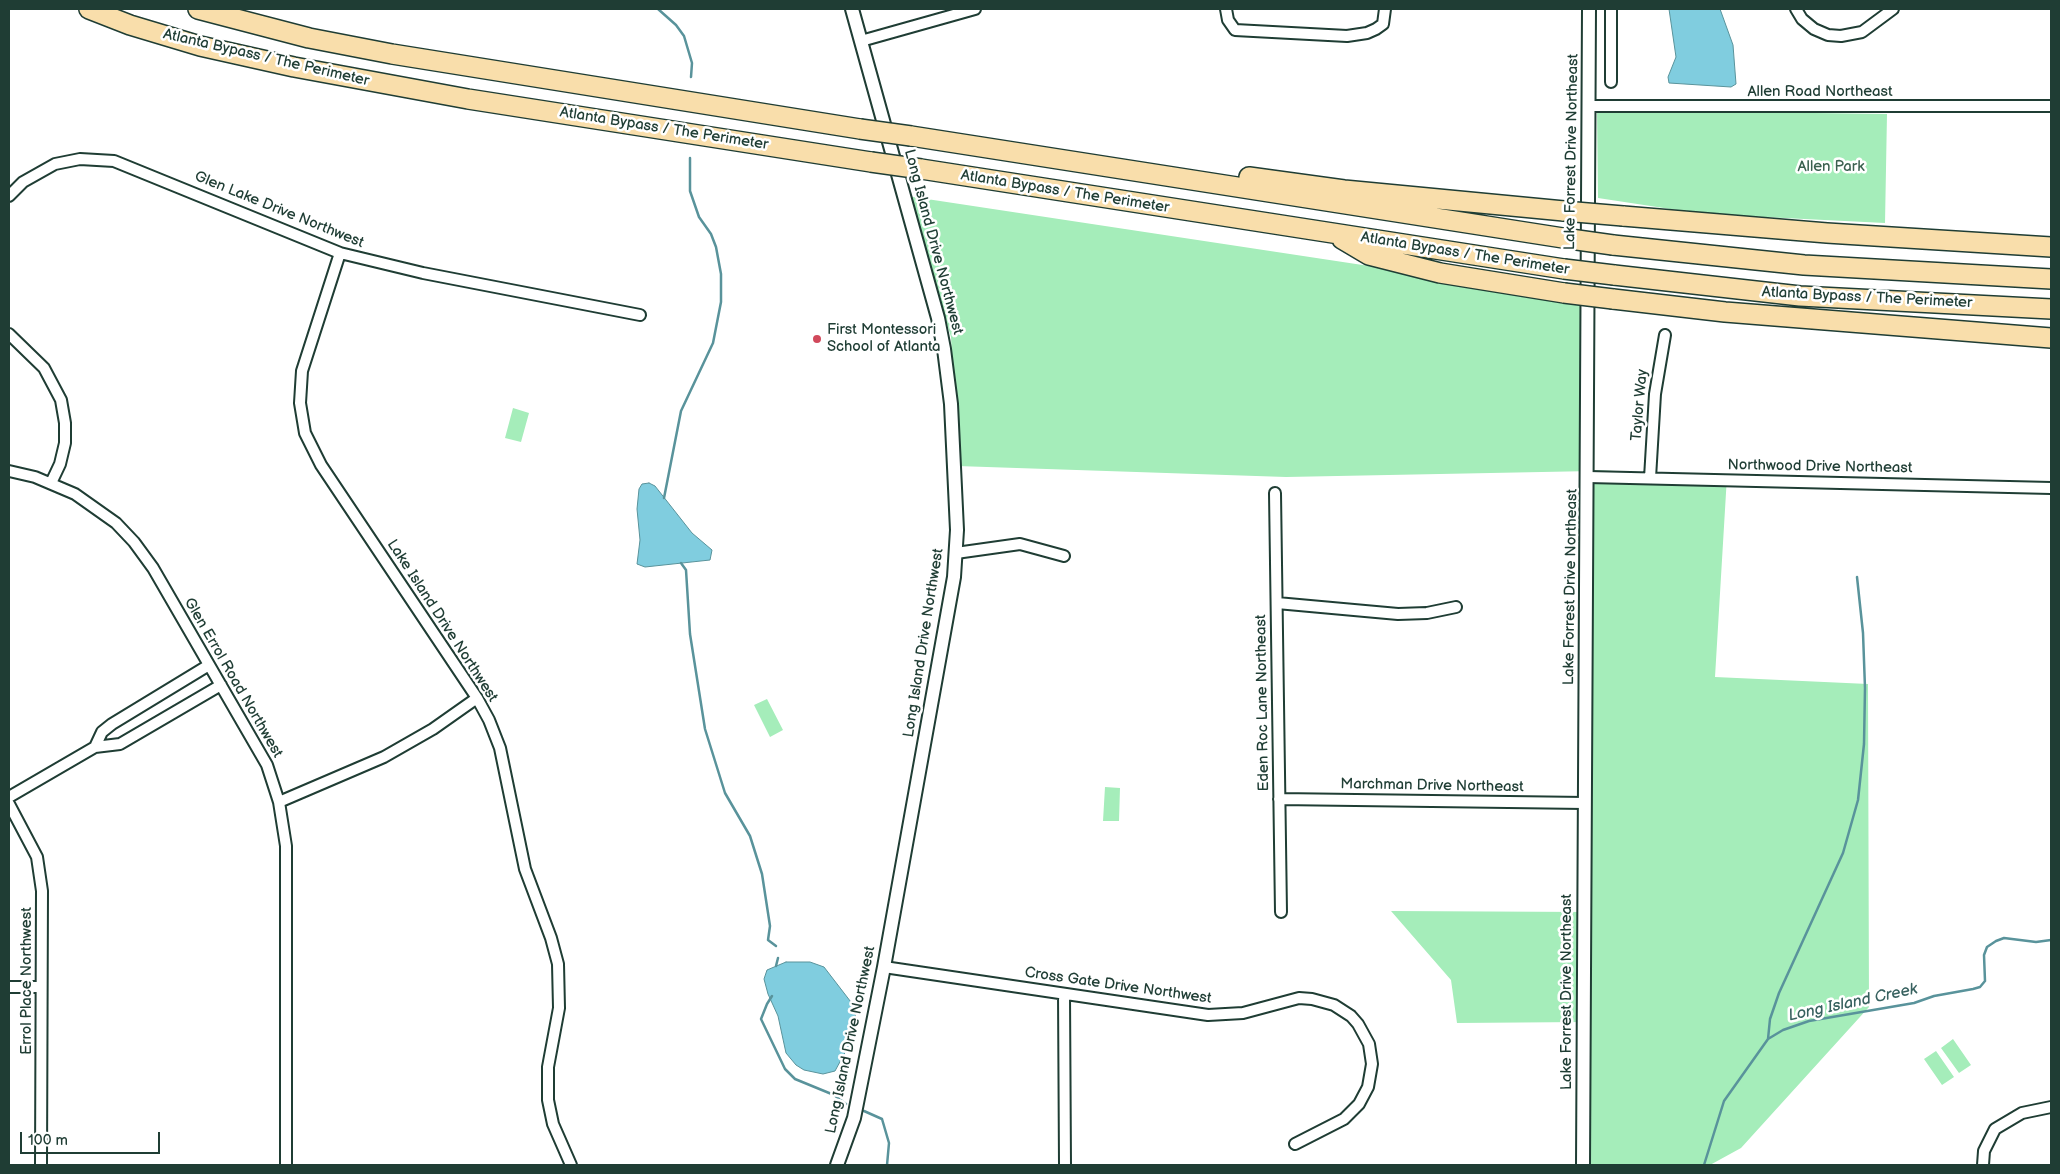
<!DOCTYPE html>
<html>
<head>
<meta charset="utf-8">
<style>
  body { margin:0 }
  #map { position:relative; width:2060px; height:1174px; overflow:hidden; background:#fff; font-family:"Balsamiq Sans",sans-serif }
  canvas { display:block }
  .frame { position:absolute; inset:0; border:10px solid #1f3d34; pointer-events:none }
  .scale { position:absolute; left:20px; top:1132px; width:140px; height:22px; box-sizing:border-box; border:2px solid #1f3d34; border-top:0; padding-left:6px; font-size:15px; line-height:18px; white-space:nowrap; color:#1f3d34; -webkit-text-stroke:4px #fff; paint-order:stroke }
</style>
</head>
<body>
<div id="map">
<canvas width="2060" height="1174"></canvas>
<div class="frame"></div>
<div class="scale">100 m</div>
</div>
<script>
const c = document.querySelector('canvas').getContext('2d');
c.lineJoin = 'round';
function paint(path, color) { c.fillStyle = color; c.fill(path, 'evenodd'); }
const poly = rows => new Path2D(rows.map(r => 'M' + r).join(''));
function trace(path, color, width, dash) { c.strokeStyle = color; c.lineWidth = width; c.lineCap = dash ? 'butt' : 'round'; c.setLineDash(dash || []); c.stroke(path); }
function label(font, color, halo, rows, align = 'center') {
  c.font = font + ' "Balsamiq Sans",sans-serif'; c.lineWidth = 5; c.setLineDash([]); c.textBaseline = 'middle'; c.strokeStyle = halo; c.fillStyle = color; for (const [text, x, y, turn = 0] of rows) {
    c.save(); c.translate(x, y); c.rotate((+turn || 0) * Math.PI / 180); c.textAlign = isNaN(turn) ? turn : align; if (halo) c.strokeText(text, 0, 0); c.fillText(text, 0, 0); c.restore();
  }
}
paint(poly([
  [1597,110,1887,114,1885,223,1703,214,1598,198],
  [907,196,1587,299,1593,470,1727,476,1715,677,1868,684,1869,1007,1741,1148,1710,1165,1582,1165,1584,1022,1457,1023,1451,980,1391,911,1586,912,1593,471,1286,477,957,466,951,337],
  [513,408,529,413,521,442,505,438],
  [767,699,783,730,770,737,754,705],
  [1105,787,1120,788,1119,821,1103,821],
  [1953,1039,1971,1065,1959,1073,1941,1048],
  [1936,1051,1954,1077,1942,1085,1924,1059]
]), '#a5edba');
const water = poly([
  [1669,9,1720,9,1733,45,1736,84,1731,87,1669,83,1668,77,1676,57,1669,9],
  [649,483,655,486,692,533,712,550,710,560,645,567,637,564,640,540,637,509,639,489,642,484,649,483],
  [786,962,810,962,824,967,854,1006,856,1022,848,1047,835,1071,823,1074,804,1070,796,1065,786,1053,778,1016,768,994,764,979,767,970,786,962]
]);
paint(water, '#80cddf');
trace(water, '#59939b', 1);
trace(poly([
  [658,9,676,25,684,36,692,63,691,77],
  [664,498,681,411,713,343,721,302,721,274,716,247,711,234,699,217,690,191,690,158],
  [681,563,686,570,690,634,705,729,725,793,750,836,762,874,770,926,768,940,776,946],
  [776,966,778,958],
  [772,996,767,1004,761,1019,785,1069,795,1079,834,1095,846,1104],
  [1768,1039,1770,1019,1779,993,1843,853,1858,800,1864,744,1865,688,1863,633,1857,577],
  [864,1111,882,1119,889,1143,887,1165],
  [1704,1165,1724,1101,1768,1039,1783,1030,1809,1021,1914,1003,1934,996,1973,989,1980,987,1985,981,1984,955,1987,947,1996,941,2004,938,2036,942,2051,940]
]), '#59939b', 2.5);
const minor = poly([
  [1226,9,1228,20,1235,30,1347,36,1367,33,1376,29,1383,24,1385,9],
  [1796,9,1802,19,1814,29,1828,35,1841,36,1862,32,1893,9],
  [861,41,975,9],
  [1611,82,1611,9],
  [1589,106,2051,106],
  [9,196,23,182,55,164,80,159,114,161,340,253,423,273,640,315],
  [340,253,302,371,300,403,305,433,321,465,477,698,489,720,500,748,525,869,551,938,558,964,559,1008,548,1067,548,1100,553,1124,571,1165],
  [9,334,44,368,61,400,65,423,65,443,60,464,51,483],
  [9,471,35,477,75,494,116,523,134,542,153,568,267,765,279,802,286,846,286,1165],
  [1588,477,2051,488],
  [1650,478,1655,394,1665,335],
  [1275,493,1281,912],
  [956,553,1020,544,1064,556],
  [1277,603,1398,614,1427,613,1456,607],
  [95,747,102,732,112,724,209,665],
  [9,797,95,747,120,744,221,685],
  [1279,799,1585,803],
  [279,802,384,757,433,729,477,698],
  [9,804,37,857,42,891,41,1165],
  [884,967,1208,1015,1243,1013,1299,998,1312,999,1334,1005,1351,1016,1358,1024,1369,1044,1372,1064,1368,1087,1359,1104,1344,1119,1295,1144],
  [9,987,41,987],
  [1064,994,1065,1165],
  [1983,1165,1984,1151,1995,1129,2022,1113,2051,1107]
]);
const tertiary = poly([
  [837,1165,854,1118,884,967,954,577,957,530,951,404,944,349,938,318,852,9],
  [1583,1165,1589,9]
]);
const motorway = poly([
  [89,9,130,25,200,46,294,67,468,99,871,162],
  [198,9,309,38,392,54,860,129],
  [911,136,1563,238],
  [921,169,1564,269],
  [1249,177,1344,190,1564,211],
  [1623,216,1827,233,2051,247],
  [1342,239,1369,255,1440,273,1564,293],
  [1613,245,1804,265,2051,279],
  [1614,275,1800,296,2051,309],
  [1613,299,1725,312,2051,338]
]);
trace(minor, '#1f3d34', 14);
trace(tertiary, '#1f3d34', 16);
trace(motorway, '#1f3d34', 22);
trace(minor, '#fff', 10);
trace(tertiary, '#fff', 12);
trace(motorway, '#f9deab', 19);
const motorwayBridge = poly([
  [860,129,911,136],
  [871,162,921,169],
  [1564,211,1623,216],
  [1563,238,1613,245],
  [1564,269,1614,275],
  [1564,293,1613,299]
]);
trace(motorwayBridge, '#1f3d34', 22, []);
trace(motorwayBridge, '#f9deab', 19);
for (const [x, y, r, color] of [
  [817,339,5,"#d1495b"]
]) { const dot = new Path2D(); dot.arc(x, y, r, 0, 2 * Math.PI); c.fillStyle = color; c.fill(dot); trace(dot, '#fff', 2); }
label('15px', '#1f3d34', '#fff', [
  ["Atlanta Bypass / The Perimeter",266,58,13],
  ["Allen Road Northeast",1820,92],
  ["Atlanta Bypass / The Perimeter",664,129,9],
  ["Lake Forrest Drive Northeast",1572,152,-89],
  ["Atlanta Bypass / The Perimeter",1065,192,9],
  ["Glen Lake Drive Northwest",279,210,22],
  ["Long Island Drive Northwest",933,242,75],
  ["Atlanta Bypass / The Perimeter",1465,254,9],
  ["Atlanta Bypass / The Perimeter",1867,298,3],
  ["Taylor Way",1640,405,-85],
  ["Northwood Drive Northeast",1820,467,1],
  ["Lake Forrest Drive Northeast",1571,587,-89],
  ["Lake Island Drive Northwest",442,621,57],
  ["Long Island Drive Northwest",924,643,-81],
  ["Glen Errol Road Northwest",233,678,60],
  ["Eden Roc Lane Northeast",1263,703,-91],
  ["Marchman Drive Northeast",1432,786,1],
  ["Errol Place Northwest",27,981,-90],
  ["Cross Gate Drive Northwest",1118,986,8],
  ["Lake Forrest Drive Northeast",1567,992,-90],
  ["Long Island Drive Northwest",851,1040,-78]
]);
label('15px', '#3a604f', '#fff', [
  ["Allen Park",1831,167]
]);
label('15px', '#1f3d34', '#fff', [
  ["First Montessori",827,330],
  ["School of Atlanta",827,347]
], 'left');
label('italic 16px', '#37615f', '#fff', [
  ["Long Island Creek",1853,1003,-12]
]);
</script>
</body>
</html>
